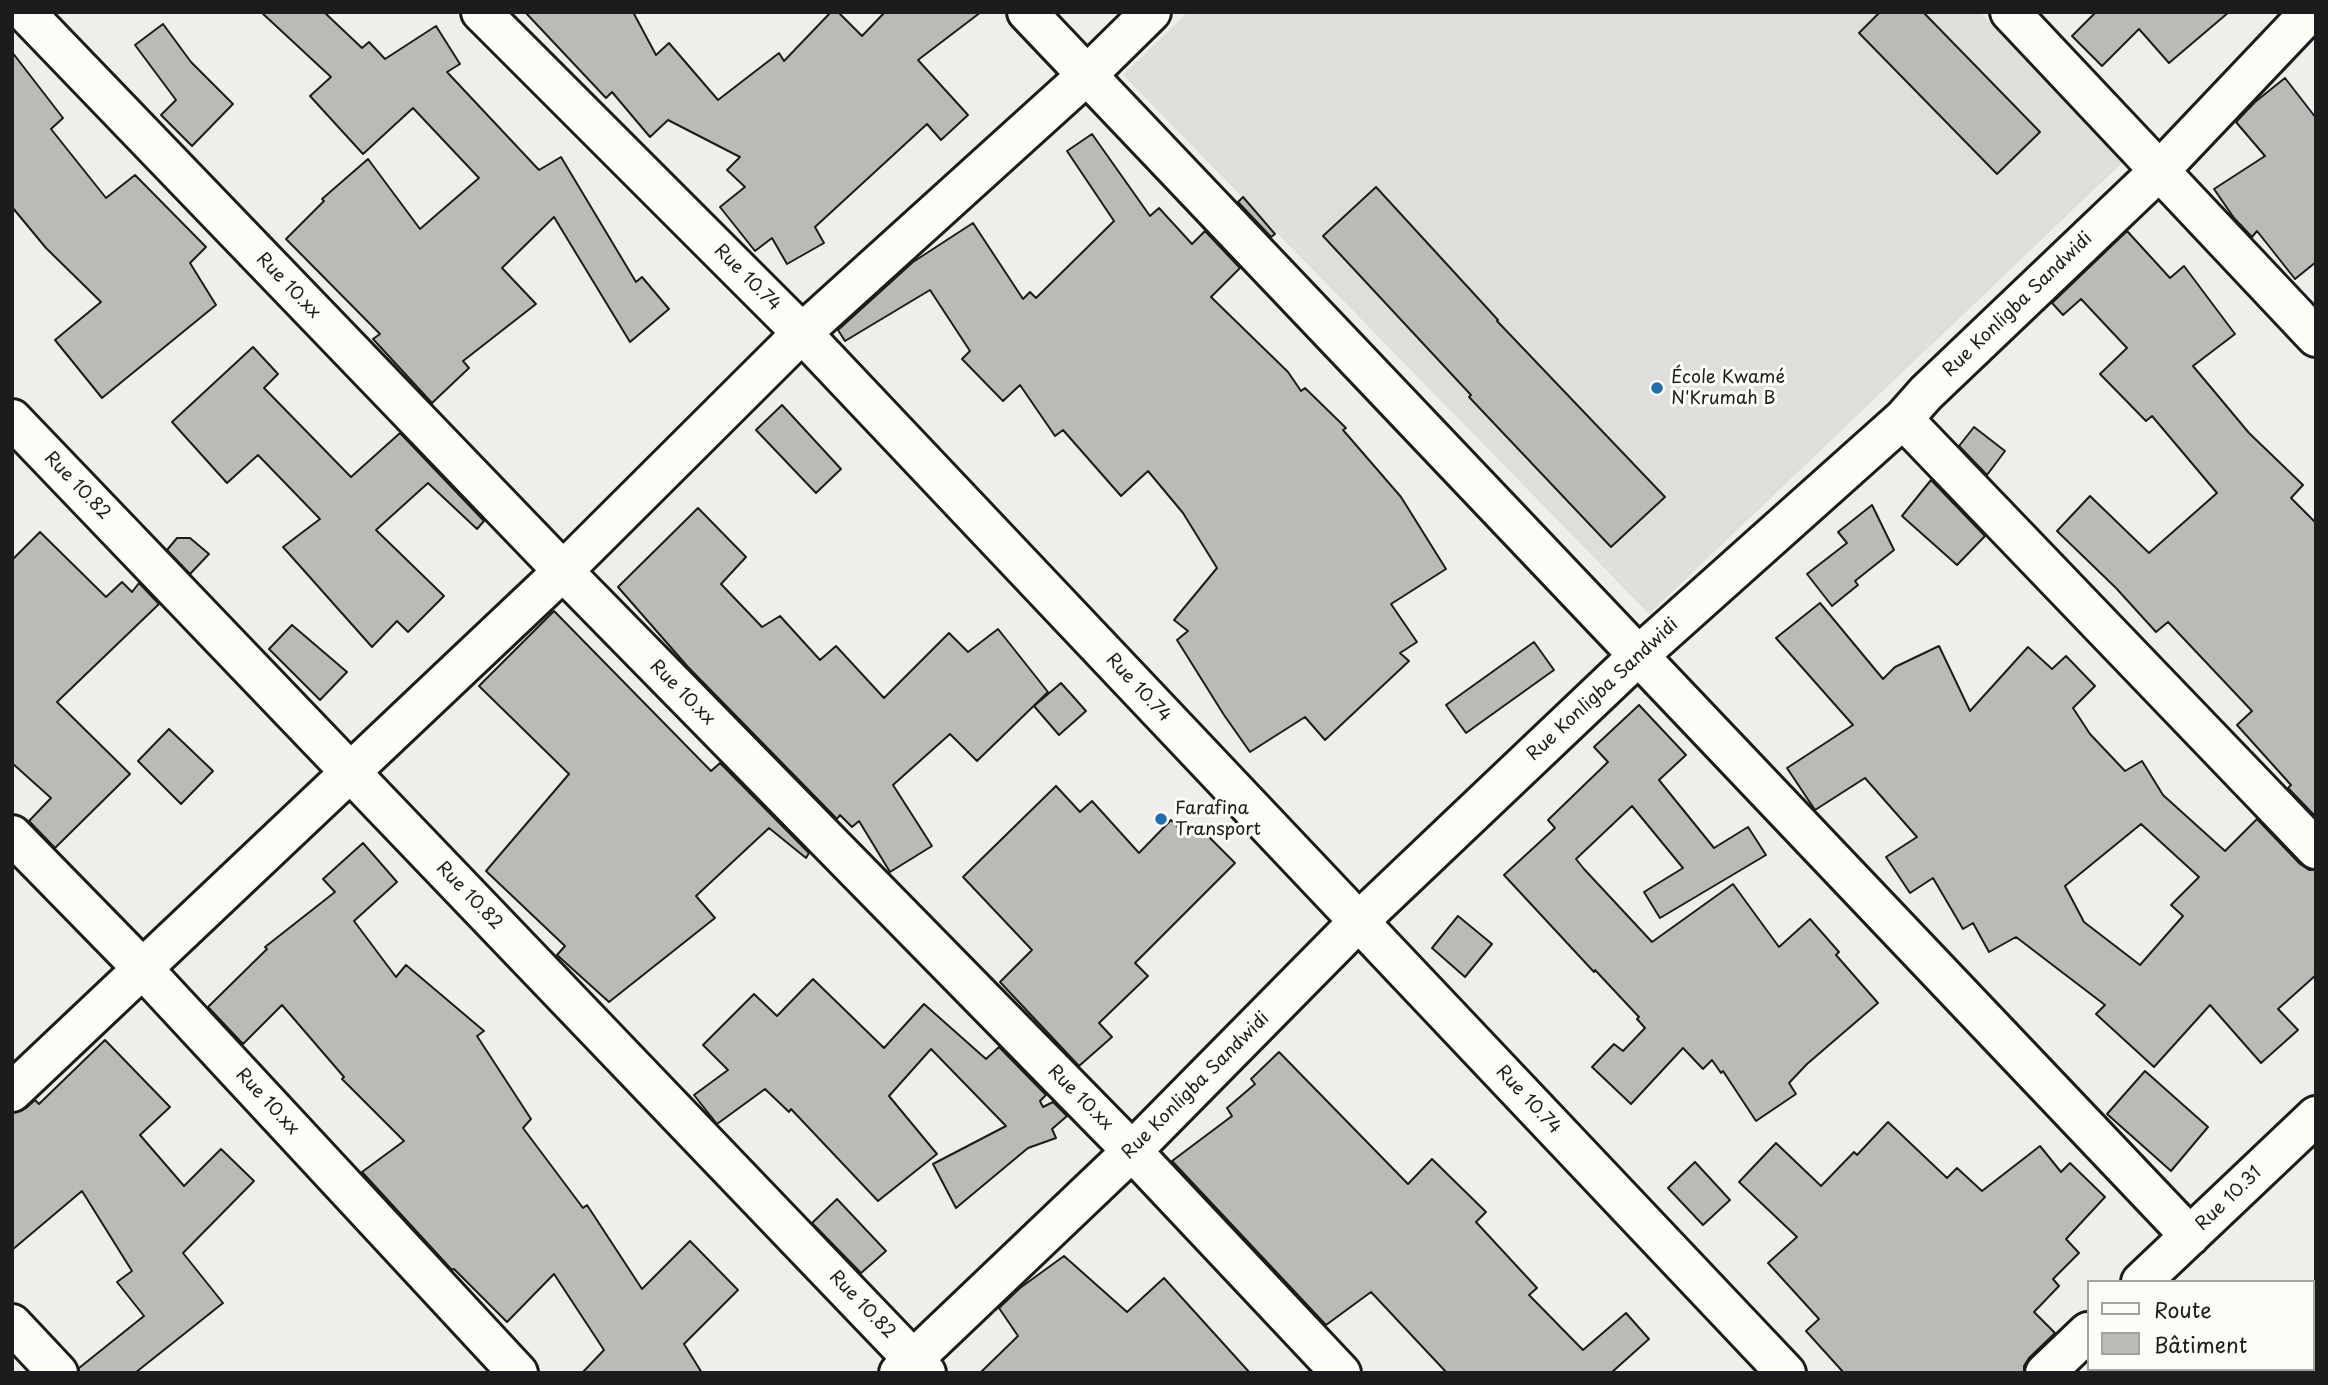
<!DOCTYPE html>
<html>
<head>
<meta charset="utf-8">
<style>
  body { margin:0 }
  #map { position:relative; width:2328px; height:1385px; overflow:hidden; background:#f0eeea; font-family:"Playpen Sans",sans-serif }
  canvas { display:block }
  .frame { position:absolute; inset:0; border:14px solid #1c1c1c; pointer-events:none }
  .legend { position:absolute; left:2087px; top:1280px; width:228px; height:91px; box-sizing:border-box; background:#fdfcf7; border:2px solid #a3a29f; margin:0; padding:9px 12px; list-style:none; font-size:21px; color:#1c1c1c }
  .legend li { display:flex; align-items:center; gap:14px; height:35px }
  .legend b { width:35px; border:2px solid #a3a29f }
</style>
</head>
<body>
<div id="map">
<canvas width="2328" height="1385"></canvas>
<div class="frame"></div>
<ul class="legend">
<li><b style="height:9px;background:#fdfcf7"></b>Route</li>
<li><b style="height:19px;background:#bbbab6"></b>Bâtiment</li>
</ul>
</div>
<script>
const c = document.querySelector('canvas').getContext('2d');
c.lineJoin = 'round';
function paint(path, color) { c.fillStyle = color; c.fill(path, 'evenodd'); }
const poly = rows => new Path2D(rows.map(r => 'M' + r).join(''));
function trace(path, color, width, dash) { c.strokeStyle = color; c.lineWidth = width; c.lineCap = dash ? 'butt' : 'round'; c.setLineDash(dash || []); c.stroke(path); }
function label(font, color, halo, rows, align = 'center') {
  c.font = font + ' "Playpen Sans",sans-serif'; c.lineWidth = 6; c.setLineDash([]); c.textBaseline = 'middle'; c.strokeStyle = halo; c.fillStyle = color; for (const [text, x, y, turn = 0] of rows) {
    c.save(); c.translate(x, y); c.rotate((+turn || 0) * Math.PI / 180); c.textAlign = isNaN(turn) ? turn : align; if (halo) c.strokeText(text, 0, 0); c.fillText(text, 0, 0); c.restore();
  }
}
paint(poly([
  [1188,12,1980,12,2123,162,1649,614,1123,75]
]), '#e0deda');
const building = poly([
  [261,12,324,12,362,48,369,42,385,59,436,26,460,64,447,72,539,170,561,157,636,282,642,277,669,309,630,342,554,217,502,268,536,304,463,361,469,368,432,403,373,339,380,334,286,239,324,201,322,199,368,159,420,229,479,178,413,108,363,154,310,96,331,77,261,12],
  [525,12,633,12,656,55,669,43,718,100,779,53,784,61,831,12,838,12,862,36,885,12,981,12,918,60,968,115,941,140,927,124,815,227,824,243,787,264,772,238,755,251,720,207,745,187,727,170,740,157,668,120,650,137,612,92,606,98,525,12],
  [1880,12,1923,12,2040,132,1997,174,1859,33,1880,12],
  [2096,12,2229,12,2169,63,2139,29,2102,66,2072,36,2096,12],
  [163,24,191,62,233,104,192,146,161,115,176,100,135,45,163,24],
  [12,52,63,118,51,129,106,198,135,175,206,247,190,263,216,305,102,398,55,340,101,302,46,248,12,207,12,52],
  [2285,78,2316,118,2316,262,2295,279,2257,231,2252,237,2234,218,2214,189,2265,156,2236,122,2255,102,2285,78],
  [1092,134,1150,216,1159,208,1192,244,1205,231,1240,268,1211,297,1288,372,1301,391,1305,388,1346,428,1343,430,1401,497,1446,569,1391,604,1417,642,1400,653,1409,661,1325,740,1305,717,1250,752,1224,715,1177,640,1188,631,1174,620,1217,568,1183,513,1148,471,1121,496,1063,430,1055,436,1020,385,1003,401,962,359,970,351,930,290,845,341,838,330,913,262,973,223,1023,299,1030,292,1036,298,1114,221,1067,151,1092,134],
  [1376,187,1498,320,1497,321,1665,497,1611,547,1469,397,1471,395,1323,236,1376,187],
  [1243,197,1275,234,1271,237,1238,202,1243,197],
  [2127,231,2170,278,2184,266,2235,334,2193,366,2249,433,2303,485,2291,498,2316,523,2316,817,2288,788,2291,785,2237,725,2252,711,2168,622,2156,632,2116,588,2057,531,2090,496,2149,553,2217,493,2152,416,2146,421,2100,374,2127,348,2081,299,2063,315,2052,303,2127,231],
  [253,347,278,374,264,388,351,477,400,433,484,521,477,529,428,483,376,530,444,596,408,632,397,621,372,647,283,547,320,519,258,455,227,483,172,422,253,347],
  [782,405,841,469,816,493,756,430,782,405],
  [1974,427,2005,451,1987,475,1959,446,1974,427],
  [1931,480,1985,536,1957,565,1902,516,1931,480],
  [1872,505,1894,550,1855,581,1858,585,1832,606,1807,574,1847,543,1838,532,1872,505],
  [698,508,746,557,721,584,762,627,780,616,820,660,836,646,884,698,949,633,968,652,998,629,1048,692,977,761,950,734,893,785,932,846,890,872,859,821,852,827,840,815,837,819,688,667,618,587,698,508],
  [40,532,106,597,122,582,132,592,139,583,159,604,57,702,130,774,55,848,29,821,51,798,12,763,12,560,40,532],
  [177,538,190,538,209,554,190,574,167,550,177,538],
  [1820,603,1883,679,1895,667,1939,646,1970,711,2028,647,2052,669,2066,656,2095,686,2073,708,2090,734,2125,771,2142,761,2163,795,2225,851,2257,819,2300,864,2309,870,2316,870,2316,975,2278,1009,2298,1030,2261,1063,2210,1005,2154,1067,2096,1014,2105,1005,2016,937,1989,952,1973,923,1963,929,1933,878,1910,893,1886,857,1917,837,1865,778,1815,810,1787,768,1853,725,1776,638,1820,603],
  [2141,824,2199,877,2171,905,2183,916,2140,965,2084,922,2065,886,2141,824],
  [554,611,711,771,720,763,809,853,806,858,769,828,696,896,715,918,609,1002,557,955,565,946,486,871,569,774,479,686,554,611],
  [292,625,347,672,320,700,269,649,292,625],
  [1534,642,1554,670,1466,733,1446,705,1534,642],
  [1061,683,1086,711,1059,735,1034,706,1061,683],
  [1639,705,1686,755,1659,780,1714,848,1748,827,1766,855,1660,918,1644,892,1683,868,1632,806,1576,859,1584,869,1652,942,1733,884,1779,947,1810,919,1839,952,1836,955,1878,1003,1807,1064,1789,1083,1796,1094,1756,1121,1723,1071,1721,1073,1712,1060,1703,1069,1683,1048,1631,1104,1592,1067,1614,1044,1623,1051,1645,1028,1637,1019,1639,1017,1595,970,1594,972,1504,875,1555,828,1548,820,1608,762,1594,747,1639,705],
  [169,729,213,771,181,804,138,761,169,729],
  [1056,786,1080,812,1092,801,1139,853,1171,820,1186,835,1196,824,1235,863,1135,963,1148,976,1099,1023,1112,1037,1079,1066,1000,982,1032,950,963,877,1056,786],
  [363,843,397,882,354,921,396,977,406,965,484,1031,477,1036,531,1119,523,1128,583,1208,587,1205,642,1289,690,1241,738,1290,684,1344,702,1373,582,1373,604,1350,554,1274,507,1322,454,1269,452,1270,362,1172,404,1141,342,1079,344,1077,282,1005,243,1044,208,1007,267,949,265,947,335,892,323,879,363,843],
  [1458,916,1492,944,1465,977,1432,948,1458,916],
  [813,979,884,1048,924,1004,986,1059,999,1047,1046,1095,1040,1101,1043,1107,1053,1102,1067,1116,1052,1129,1056,1138,1028,1148,956,1208,933,1164,1006,1126,931,1049,889,1096,937,1154,878,1201,791,1109,789,1112,765,1089,717,1124,694,1095,728,1070,703,1045,754,994,777,1016,813,979],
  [105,1040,170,1107,140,1135,184,1186,221,1149,254,1181,183,1253,223,1303,135,1373,79,1373,79,1368,144,1316,117,1282,132,1271,82,1191,12,1250,12,1113,26,1108,35,1100,39,1104,105,1040],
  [1279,1052,1408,1184,1432,1159,1486,1212,1476,1222,1537,1288,1529,1295,1583,1350,1626,1313,1649,1339,1611,1373,1447,1373,1371,1292,1326,1325,1172,1161,1232,1116,1227,1108,1255,1084,1251,1079,1279,1052],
  [2145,1071,2208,1127,2171,1171,2107,1114,2145,1071],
  [1888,1122,1947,1178,1957,1168,1982,1191,2040,1146,2061,1172,2070,1163,2105,1197,2066,1239,2079,1253,2053,1279,2059,1286,2034,1312,2055,1333,2029,1358,2024,1366,2024,1373,1844,1373,1806,1331,1819,1319,1768,1263,1797,1237,1739,1182,1776,1143,1821,1186,1854,1152,1857,1155,1888,1122],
  [1695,1162,1730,1200,1703,1225,1668,1188,1695,1162],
  [837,1199,886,1251,861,1273,812,1223,837,1199],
  [1064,1256,1127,1312,1164,1278,1250,1373,980,1373,1018,1336,999,1308,1020,1288,1064,1256]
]);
paint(building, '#bbbab6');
trace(building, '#1c1c1c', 2);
const street = poly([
  [25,12,563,571,1132,1151,1341,1373],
  [1027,12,2190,1236],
  [2010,12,2316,337],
  [12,419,926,1373],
  [1903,419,2316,849],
  [12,835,143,969,518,1373],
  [12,1092,563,571,802,333,1088,74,1151,12],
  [2141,1282,2316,1116],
  [12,1324,58,1373],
  [899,1373,1132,1151,1359,921,1638,656,1903,419,1926,393,2160,170,2310,12],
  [2045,1373,2088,1332]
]);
const secondary = poly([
  [481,12,802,333,1786,1373]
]);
trace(street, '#1c1c1c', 44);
trace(secondary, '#1c1c1c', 44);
trace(street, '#fdfcf7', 38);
trace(secondary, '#fdfcf7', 38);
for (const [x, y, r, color] of [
  [1657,388,7,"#1f6fb2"],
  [1161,819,7,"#1f6fb2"]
]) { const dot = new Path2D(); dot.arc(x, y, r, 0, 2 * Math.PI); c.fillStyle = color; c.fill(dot); trace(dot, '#fdfcf7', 2.5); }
label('18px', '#1c1c1c', '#fdfcf7', [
  ["Rue 10.74",747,278,45],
  ["Rue 10.xx",288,286,46],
  ["Rue Konligba Sandwidi",2018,305,-44],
  ["Rue 10.82",77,486,46],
  ["Rue 10.74",1138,688,47],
  ["Rue Konligba Sandwidi",1603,690,-43],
  ["Rue 10.xx",682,693,45],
  ["Rue 10.82",469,896,46],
  ["Rue Konligba Sandwidi",1196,1086,-45],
  ["Rue 10.xx",1080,1098,45],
  ["Rue 10.74",1528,1100,47],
  ["Rue 10.xx",267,1102,47],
  ["Rue 10.31",2229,1199,-44],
  ["Rue 10.82",862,1305,46]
]);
label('18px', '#1c1c1c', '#fdfcf7', [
  ["École Kwamé",1671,378],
  ["N'Krumah B",1671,399],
  ["Farafina",1175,809],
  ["Transport",1175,830]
], 'left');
</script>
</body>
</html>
